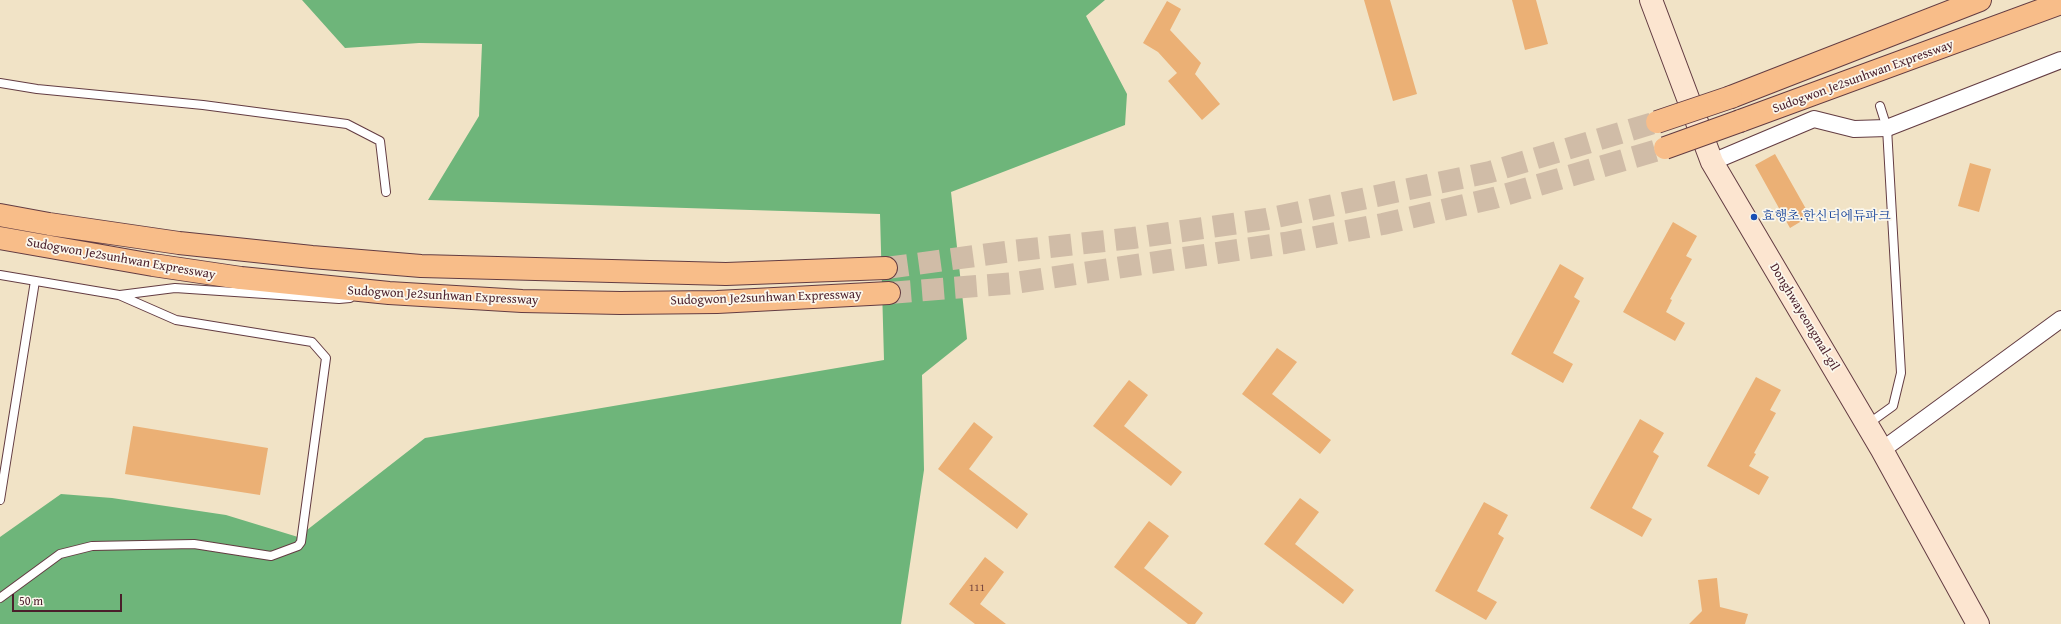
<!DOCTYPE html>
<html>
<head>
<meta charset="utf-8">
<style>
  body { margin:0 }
  #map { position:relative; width:2061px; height:624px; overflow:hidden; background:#f1e3c6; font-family:"Gentium Book Plus",serif }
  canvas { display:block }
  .scale { position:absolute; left:12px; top:594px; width:110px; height:18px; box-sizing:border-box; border:2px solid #4a1f2b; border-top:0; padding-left:5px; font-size:12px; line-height:14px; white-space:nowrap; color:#4a1f2b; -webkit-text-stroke:3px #fbf7ec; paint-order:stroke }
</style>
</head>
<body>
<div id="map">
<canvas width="2061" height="624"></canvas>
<div class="scale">50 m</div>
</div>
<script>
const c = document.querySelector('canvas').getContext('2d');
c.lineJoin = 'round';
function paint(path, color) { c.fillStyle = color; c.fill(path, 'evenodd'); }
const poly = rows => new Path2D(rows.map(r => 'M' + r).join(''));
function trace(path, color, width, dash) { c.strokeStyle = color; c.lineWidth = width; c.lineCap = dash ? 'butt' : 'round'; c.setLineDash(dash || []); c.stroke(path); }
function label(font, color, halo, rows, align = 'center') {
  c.font = font + ' "Gentium Book Plus","Noto Serif KR",serif'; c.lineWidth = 3.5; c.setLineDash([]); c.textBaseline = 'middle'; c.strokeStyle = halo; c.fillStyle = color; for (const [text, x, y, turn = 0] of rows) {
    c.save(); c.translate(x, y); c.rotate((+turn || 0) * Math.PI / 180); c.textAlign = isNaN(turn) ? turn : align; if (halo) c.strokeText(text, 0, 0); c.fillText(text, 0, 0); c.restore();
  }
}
paint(poly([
  [302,0,1105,0,1086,16,1127,94,1125,125,951,192,967,339,922,375,924,470,901,624,0,624,0,537,61,494,112,498,226,515,298,537,425,438,884,360,880,214,428,200,479,116,482,44,419,43,345,48]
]), '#6eb57a');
paint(poly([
  [1364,0,1390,0,1417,94,1393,101],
  [1512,0,1536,0,1548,44,1525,50],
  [1167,1,1181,9,1170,30,1201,63,1195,74,1220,104,1202,120,1168,81,1177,73,1158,52,1143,43],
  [1775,154,1810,216,1790,228,1755,165],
  [1970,163,1991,169,1979,212,1958,206],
  [1673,222,1697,236,1686,256,1692,259,1670,299,1672,300,1666,312,1685,323,1675,341,1623,312],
  [1560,264,1584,278,1574,297,1580,301,1553,353,1573,364,1563,383,1511,354],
  [1277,348,1297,362,1272,394,1331,440,1320,454,1242,394],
  [1756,377,1781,390,1770,410,1776,413,1754,453,1756,454,1749,466,1769,477,1759,495,1707,466],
  [1129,380,1148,395,1124,426,1182,472,1171,486,1093,426],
  [1640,419,1664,433,1653,452,1659,456,1632,508,1652,519,1642,537,1590,508],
  [974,422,993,437,969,469,1028,514,1017,529,938,469],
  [133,426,268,448,260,495,125,474],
  [1300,498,1319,512,1295,544,1354,590,1343,604,1264,544],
  [1484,502,1508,515,1498,534,1504,538,1477,591,1497,602,1486,620,1435,591],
  [1149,521,1169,536,1144,568,1203,613,1195,624,1188,624,1114,567],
  [985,557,1004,572,980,604,1006,624,975,624,949,604],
  [1717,578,1720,607,1748,614,1745,624,1689,624,1702,611,1698,580]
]), '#ebb075');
trace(poly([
  [886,268,1012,251,1133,238,1267,219,1490,172,1657,122],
  [889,293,1015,283,1285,243,1383,224,1494,198,1665,148]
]), '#d0bca7', 22, [22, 11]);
const lane = poly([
  [0,83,37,89,203,105,347,124,380,141,386,192],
  [0,275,119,295,176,320,312,342,326,358,301,542,298,546,271,556,194,544,92,546,60,554,0,598],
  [120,295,175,288,339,299,350,298],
  [1868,424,1893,406,1901,373,1887,128,1880,106],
  [0,500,35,281]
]);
const street = poly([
  [1712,162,1814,119,1854,129,1887,128,2061,60],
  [1882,450,2061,319]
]);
const secondary = poly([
  [1651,0,1712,162,1882,450,1978,624]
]);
const highway = poly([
  [1731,97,1980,0],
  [1740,121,2061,3],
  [0,215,49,224,179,243,312,257,421,266,726,274,886,268],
  [0,238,153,265,241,278,389,293,522,301,620,303,717,302,889,293]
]);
trace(lane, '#633c42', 10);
trace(street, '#633c42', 18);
trace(secondary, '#633c42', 24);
trace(highway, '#633c42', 24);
trace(lane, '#fff', 8);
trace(street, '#fff', 16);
trace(secondary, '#fce5d0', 22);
trace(highway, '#f8bd89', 22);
const highwayBridge = poly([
  [1657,122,1731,97],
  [1665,148,1740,121]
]);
trace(highwayBridge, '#633c42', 24, []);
trace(highwayBridge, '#f8bd89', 22);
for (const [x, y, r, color] of [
  [1754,217,4,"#1a4fb4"]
]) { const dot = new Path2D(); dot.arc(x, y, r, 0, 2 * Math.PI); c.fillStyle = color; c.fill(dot); trace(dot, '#fbf7ec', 1.5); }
label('11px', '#72433e', null, [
  ["111",977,588]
]);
label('13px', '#4a1f2b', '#fbf7ec', [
  ["Sudogwon Je2sunhwan Expressway",1863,77,-20],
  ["Sudogwon Je2sunhwan Expressway",121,259,10],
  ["Sudogwon Je2sunhwan Expressway",443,296,3],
  ["Sudogwon Je2sunhwan Expressway",766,298,-2],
  ["Donghwayeongmal-gil",1804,317,59]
]);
label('13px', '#164399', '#fbf7ec', [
  ["효행초.한신더에듀파크",1762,217]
], 'left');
</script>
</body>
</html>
